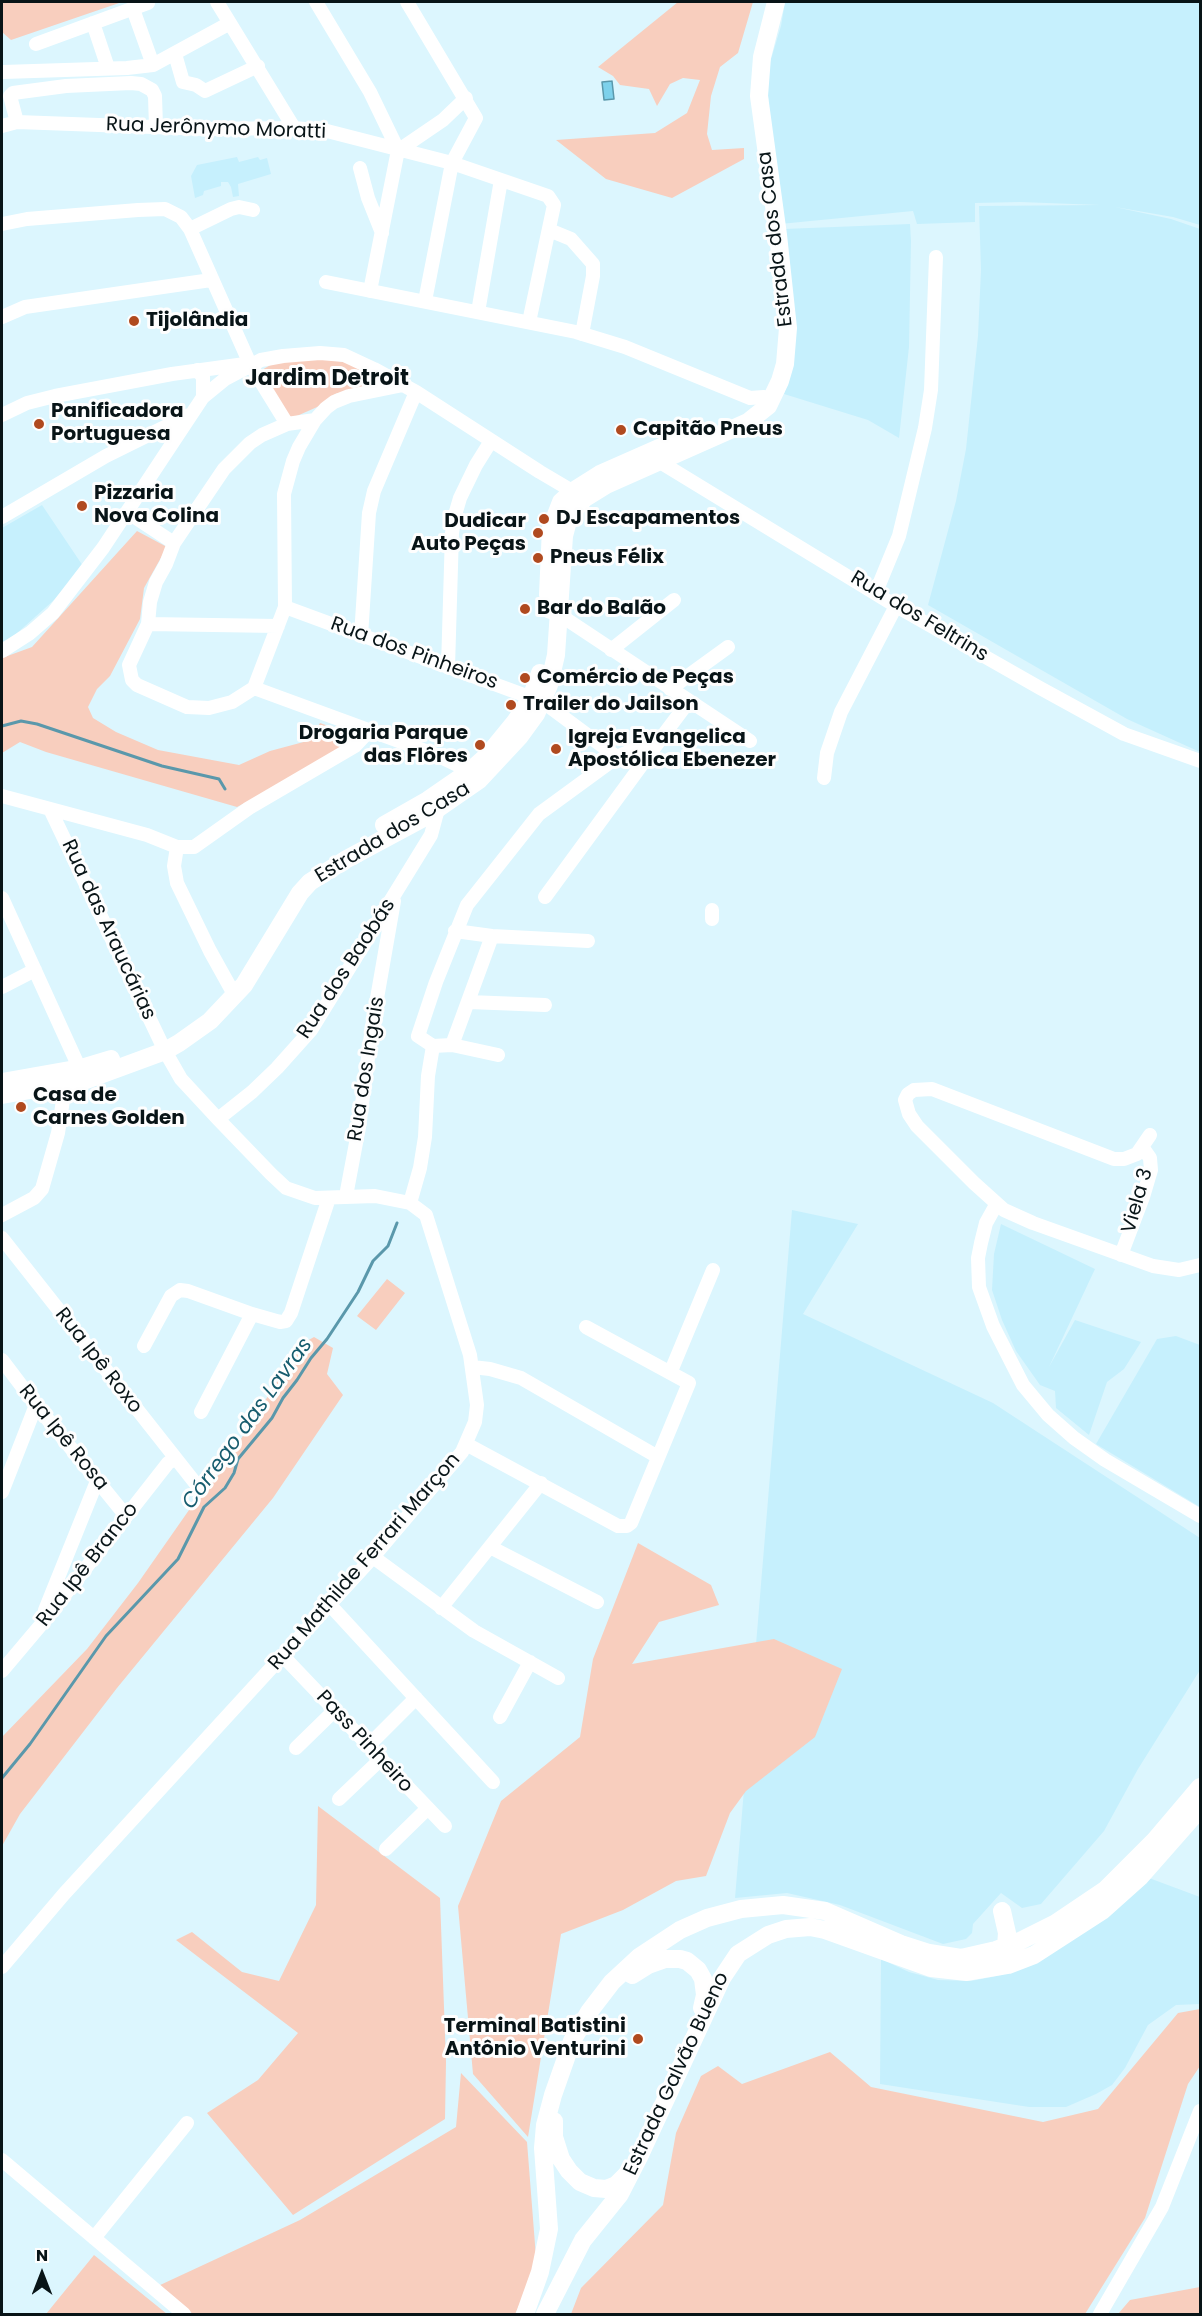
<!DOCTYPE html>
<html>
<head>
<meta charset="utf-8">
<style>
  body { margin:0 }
  #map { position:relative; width:1202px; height:2316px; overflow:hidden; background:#dcf6fe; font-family:Poppins,sans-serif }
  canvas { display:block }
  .frame { position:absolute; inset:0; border:3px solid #081417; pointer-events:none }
  .north { position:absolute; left:12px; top:2244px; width:60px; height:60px; -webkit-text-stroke:4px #fefefe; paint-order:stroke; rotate:0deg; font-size:16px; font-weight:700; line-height:24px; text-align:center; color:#081417 }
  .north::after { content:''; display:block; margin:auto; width:21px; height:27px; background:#081417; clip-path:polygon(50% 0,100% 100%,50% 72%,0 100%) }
</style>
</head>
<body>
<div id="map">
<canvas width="1202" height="2316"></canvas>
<div class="frame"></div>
<div class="north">N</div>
</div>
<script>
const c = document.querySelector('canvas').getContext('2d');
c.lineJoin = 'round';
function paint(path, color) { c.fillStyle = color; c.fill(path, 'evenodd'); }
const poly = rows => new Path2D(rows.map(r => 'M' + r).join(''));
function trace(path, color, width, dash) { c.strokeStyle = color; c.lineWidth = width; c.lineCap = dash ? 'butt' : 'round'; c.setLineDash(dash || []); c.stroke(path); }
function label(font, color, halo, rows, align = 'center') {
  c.font = font + ' Poppins,sans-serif'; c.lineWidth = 6; c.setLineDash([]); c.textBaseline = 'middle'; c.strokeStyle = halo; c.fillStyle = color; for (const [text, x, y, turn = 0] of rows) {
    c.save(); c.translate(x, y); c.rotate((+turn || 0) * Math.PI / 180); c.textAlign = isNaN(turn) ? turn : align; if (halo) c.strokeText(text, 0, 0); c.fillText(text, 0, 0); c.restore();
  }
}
paint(poly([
  [785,2,1200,2,1200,225,1173,217,1115,207,1171,219,1200,229,1200,752,1127,719,928,605,956,501,966,449,978,336,981,270,979,206,1100,205,1020,202,975,203,975,222,917,224,913,211,780,224,767,85,768,69,781,26],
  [237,157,239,162,258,157,260,160,267,158,271,174,238,184,239,196,233,197,231,187,228,182,221,182,221,186,204,191,203,195,195,198,191,176,197,165],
  [910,224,911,241,909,347,899,438,868,420,784,394,791,372,784,229],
  [42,505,83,566,54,600,15,635,2,642,2,528],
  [792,1210,858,1224,803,1314,993,1403,1200,1538,1200,1670,1138,1769,1104,1831,1041,1904,1022,1908,1001,1893,973,1924,972,1933,966,1939,943,1944,840,1905,787,1893,735,1898],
  [1001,1224,1095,1269,1049,1367,1075,1320,1141,1342,1124,1369,1107,1382,1089,1435,1056,1408,1055,1391,1040,1385,1016,1351,1002,1320,992,1290,994,1254],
  [1176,1336,1200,1345,1200,1507,1096,1444,1157,1339],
  [1149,1878,1200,1897,1200,2004,1176,2005,1148,2025,1125,2068,1112,2085,1096,2094,1066,2107,1029,2107,880,2084,881,1959,909,1972,938,1980,971,1981,1002,1975,1079,1935]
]), '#c6f0fd');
paint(poly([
  [2,2,122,2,11,40,2,32],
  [678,2,753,2,738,53,720,67,711,96,707,134,712,150,744,148,744,159,672,198,606,179,556,140,655,133,687,113,700,80,683,78,670,84,657,106,649,89,620,85,613,76,598,67],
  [324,358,348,363,381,382,335,394,324,404,290,419,260,371,274,363],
  [137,531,167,547,144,588,140,619,110,676,97,689,88,707,93,718,116,732,158,750,239,765,270,751,311,740,320,723,354,735,351,742,289,780,237,807,46,752,20,742,2,753,2,658,32,647],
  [387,1279,405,1293,376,1330,357,1316],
  [314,1337,333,1348,327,1374,343,1395,273,1498,117,1688,20,1814,2,1846,2,1737,87,1649,138,1583,196,1500,230,1462,229,1458,300,1345],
  [638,1543,711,1585,719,1605,659,1622,632,1664,774,1639,842,1669,815,1737,746,1791,730,1813,706,1876,676,1881,623,1910,561,1934,528,2137,473,2074,458,1906,501,1801,580,1737,593,1659],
  [318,1806,440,1898,446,2062,445,2119,293,2215,207,2113,258,2080,298,2033,176,1940,192,1932,242,1972,279,1981,316,1905],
  [1200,2009,1200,2066,1188,2084,1145,2218,1085,2314,571,2314,581,2288,663,2205,676,2133,701,2076,718,2066,742,2084,830,2052,871,2087,1043,2122,1098,2109,1178,2013],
  [461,2073,527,2142,537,2270,515,2314,193,2314,158,2286,300,2220,456,2127],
  [94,2255,167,2314,46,2314],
  [1200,2287,1200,2314,1118,2314,1130,2300]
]), '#f8cebe');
const water = poly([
  [612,81,614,99,604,100,602,82,612,81]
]);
paint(water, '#7dd1eb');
trace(water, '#5a98ab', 1.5);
trace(poly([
  [2,726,21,721,37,724,162,766,219,779,225,789],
  [2,1778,30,1744,106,1636,178,1559,204,1507,225,1488,234,1473,238,1459,272,1418,283,1398,297,1380,311,1358,327,1339,358,1292,373,1261,388,1246,397,1223]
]), '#5a98ab', 3);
trace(poly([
  [217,2,294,128],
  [316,2,370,92,398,150],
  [407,2,476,118,452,163,425,301],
  [133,9,153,65],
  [93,23,108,68],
  [36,44,148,3],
  [175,54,183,82,196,85,205,91,258,66],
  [3,72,127,68,153,65,230,23],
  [17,122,10,96,13,93,66,86,131,83,141,84,152,90,155,96,156,127],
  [2,126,17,122,208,129,294,128,327,131,452,163,548,196,554,205,529,322],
  [399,150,443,120,466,98],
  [360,168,368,198,382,233],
  [2,224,27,219,138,210,165,209,181,217,190,229,250,364,287,424],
  [190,229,231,209,239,207,253,210],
  [549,230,571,239,593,264,593,276,582,334],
  [326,282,576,332,625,347,750,398,764,397],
  [370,291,398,150],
  [478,312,501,180],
  [2,317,25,307,211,280],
  [203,397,225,379,261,360,283,356,320,353,344,355,374,369,416,392,540,472,579,495],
  [2,415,27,403,55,396,172,374,245,364],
  [315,420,287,424,262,435,250,443,224,469,174,543,166,564,156,582,150,602,148,624,129,665,132,680,137,685,187,707,209,708,232,702,254,688,285,607,284,494,293,461,299,447,315,420,326,408,334,402,349,396,403,385],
  [654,456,660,462,896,606,1040,688,1124,734,1200,761],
  [127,512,174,543],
  [2,517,106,456,189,415],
  [876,592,899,536,925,428,931,390,936,257],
  [285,607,543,702,617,757],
  [548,611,560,615,750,741],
  [148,624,278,626],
  [361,636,369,513,374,491,416,392],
  [611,650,674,600],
  [2,651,30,633,53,613,103,548,203,397,203,377,197,370],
  [448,667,452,533,455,515,460,498,476,465,491,441],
  [254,688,434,754,470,771,475,775],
  [670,689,728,647],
  [824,778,827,753,841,712,896,606],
  [2,796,147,835,177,847,194,847,249,808,355,746,370,730],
  [177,847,174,866,177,883,210,951,235,996],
  [545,897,662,737],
  [2,898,83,1076],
  [712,919,712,910],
  [455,931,492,936,588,941],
  [2,987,35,970],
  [469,1002,545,1005],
  [452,1045,492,936],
  [498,1055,452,1045,433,1046,418,1036,436,982,467,905,539,814,617,757,662,737,689,701],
  [218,1119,252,1092,277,1068,311,1030,431,835,438,809,437,806],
  [1150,1135,1137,1154,1124,1159,1114,1159,932,1089,914,1090,908,1094,905,1100,909,1114,917,1126,974,1183,1004,1210,1033,1223,1153,1266,1179,1270,1200,1265],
  [346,1196,359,1127,372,1027,394,901],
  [410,1203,420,1168,425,1137,428,1076,433,1046],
  [996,1205,986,1223,981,1243,978,1258,979,1287,993,1326,1023,1385,1048,1415,1074,1438,1105,1460,1200,1516],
  [2,1215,34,1198,42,1189,58,1133,67,1074],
  [2,1238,196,1484],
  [1121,1255,1143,1197,1151,1170,1150,1158,1143,1148],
  [144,1346,171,1296,180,1290,188,1291,252,1314,280,1322,286,1321,291,1313,329,1198],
  [2,1360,36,1405,126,1516],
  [472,1367,490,1369,521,1378,658,1457],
  [671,1371,713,1270],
  [201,1412,252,1314],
  [466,1444,618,1526,627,1526,631,1523,689,1383,586,1327],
  [2,1492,36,1405],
  [490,1547,597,1602],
  [373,1557,474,1631,558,1678],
  [330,1605,493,1782],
  [441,1608,541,1483],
  [45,1615,45,1610,97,1481],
  [283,1656,445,1826],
  [2,1671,45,1620,168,1463,175,1459],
  [500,1717,530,1662],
  [368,1746,416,1698],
  [296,1748,335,1710],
  [339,1799,381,1759],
  [386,1849,427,1809],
  [2,1967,64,1894,373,1557,462,1452,475,1422,477,1405,470,1355,426,1215,410,1203,375,1196,315,1198,286,1188,271,1174,218,1119,181,1079,165,1051,50,809],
  [2,2160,184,2314],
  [94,2238,187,2123],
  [1100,2314,1162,2207,1200,2111]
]), '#fff', 14);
trace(poly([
  [548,595,551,528,561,502,573,491,600,474,693,433],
  [384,825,428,800,470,771,488,755,515,722,531,698,540,673],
  [2,1082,81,1068,111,1059],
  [2,1095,86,1080,165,1051,179,1043,210,1021,244,985,300,893,310,882,345,860,427,816,479,780,520,736,536,714,549,685,556,655,564,536,568,521,574,510,585,498,606,485,748,422,768,406,780,381,785,364,788,328,778,235,759,96,762,57,776,2],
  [1002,1955,1006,1946,1007,1933,1002,1911],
  [632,1975,648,1965,665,1959,680,1959,687,1961,698,1970,703,1979,705,1995,702,2008],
  [554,2121,554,2137,561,2159,569,2171,580,2182,594,2188,606,2189,616,2185,626,2175],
  [525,2314,540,2272,549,2229,543,2148,545,2125,553,2095,572,2041,589,2012,612,1982,639,1957,680,1930,707,1918,741,1909,783,1905,825,1911,901,1944,929,1953,961,1958,996,1950,1020,1941,1056,1923,1105,1890,1155,1840,1200,1787],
  [545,2314,583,2240,620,2194,639,2157,722,1978,738,1954,768,1935,786,1929,810,1927,825,1930,931,1968,967,1972,1008,1965,1034,1955,1102,1911,1140,1877,1200,1809]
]), '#fff', 18);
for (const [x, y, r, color] of [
  [134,321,6,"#b04a1f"],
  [39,424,6,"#b04a1f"],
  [621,430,6,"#b04a1f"],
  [82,506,6,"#b04a1f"],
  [544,519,6,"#b04a1f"],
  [538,533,6,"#b04a1f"],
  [538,558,6,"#b04a1f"],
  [525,609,6,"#b04a1f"],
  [525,678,6,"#b04a1f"],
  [511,705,6,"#b04a1f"],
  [480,745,6,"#b04a1f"],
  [556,749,6,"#b04a1f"],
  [21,1107,6,"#b04a1f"],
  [638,2039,6,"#b04a1f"]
]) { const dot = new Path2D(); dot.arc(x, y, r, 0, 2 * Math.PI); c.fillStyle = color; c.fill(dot); trace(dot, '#fefefe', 2); }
label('20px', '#081417', '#fefefe', [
  ["Rua Jerônymo Moratti",216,129,2],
  ["Estrada dos Casa",776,239,-97],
  ["Rua dos Feltrins",919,617,31],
  ["Rua dos Pinheiros",414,654,20],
  ["Estrada dos Casa",393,833,-31],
  ["Rua das Araucárias",108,930,65],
  ["Rua dos Baobás",347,969,-57],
  ["Rua dos Ingais",367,1069,-81],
  ["Viela 3",1138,1201,-74],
  ["Rua Ipê Roxo",98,1361,52],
  ["Rua Ipê Rosa",63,1438,51],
  ["Rua Mathilde Ferrari Marçon",365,1562,-49],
  ["Rua Ipê Branco",88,1565,-52],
  ["Pass Pinheiro",364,1742,47],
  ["Estrada Galvão Bueno",677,2074,-65]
]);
label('bold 20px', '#081417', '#fefefe', [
  ["Tijolândia",146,321],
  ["Panificadora",51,412],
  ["Portuguesa",51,435],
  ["Capitão Pneus",633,430],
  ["Pizzaria",94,494],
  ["Nova Colina",94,517],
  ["DJ Escapamentos",556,519],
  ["Dudicar",526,522,"right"],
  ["Auto Peças",526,545,"right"],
  ["Pneus Félix",550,558],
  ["Bar do Balão",537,609],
  ["Comércio de Peças",537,678],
  ["Trailer do Jailson",523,705],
  ["Drogaria Parque",468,734,"right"],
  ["das Flôres",468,757,"right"],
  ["Igreja Evangelica",568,738],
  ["Apostólica Ebenezer",568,761],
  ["Casa de",33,1096],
  ["Carnes Golden",33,1119],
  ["Terminal Batistini",626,2027,"right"],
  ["Antônio Venturini",626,2050,"right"]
], 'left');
label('italic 21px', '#165c6e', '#fefefe', [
  ["Córrego das Lavras",248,1424,-54]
]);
label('bold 22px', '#081417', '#fefefe', [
  ["Jardim Detroit",327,379]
]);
</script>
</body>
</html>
